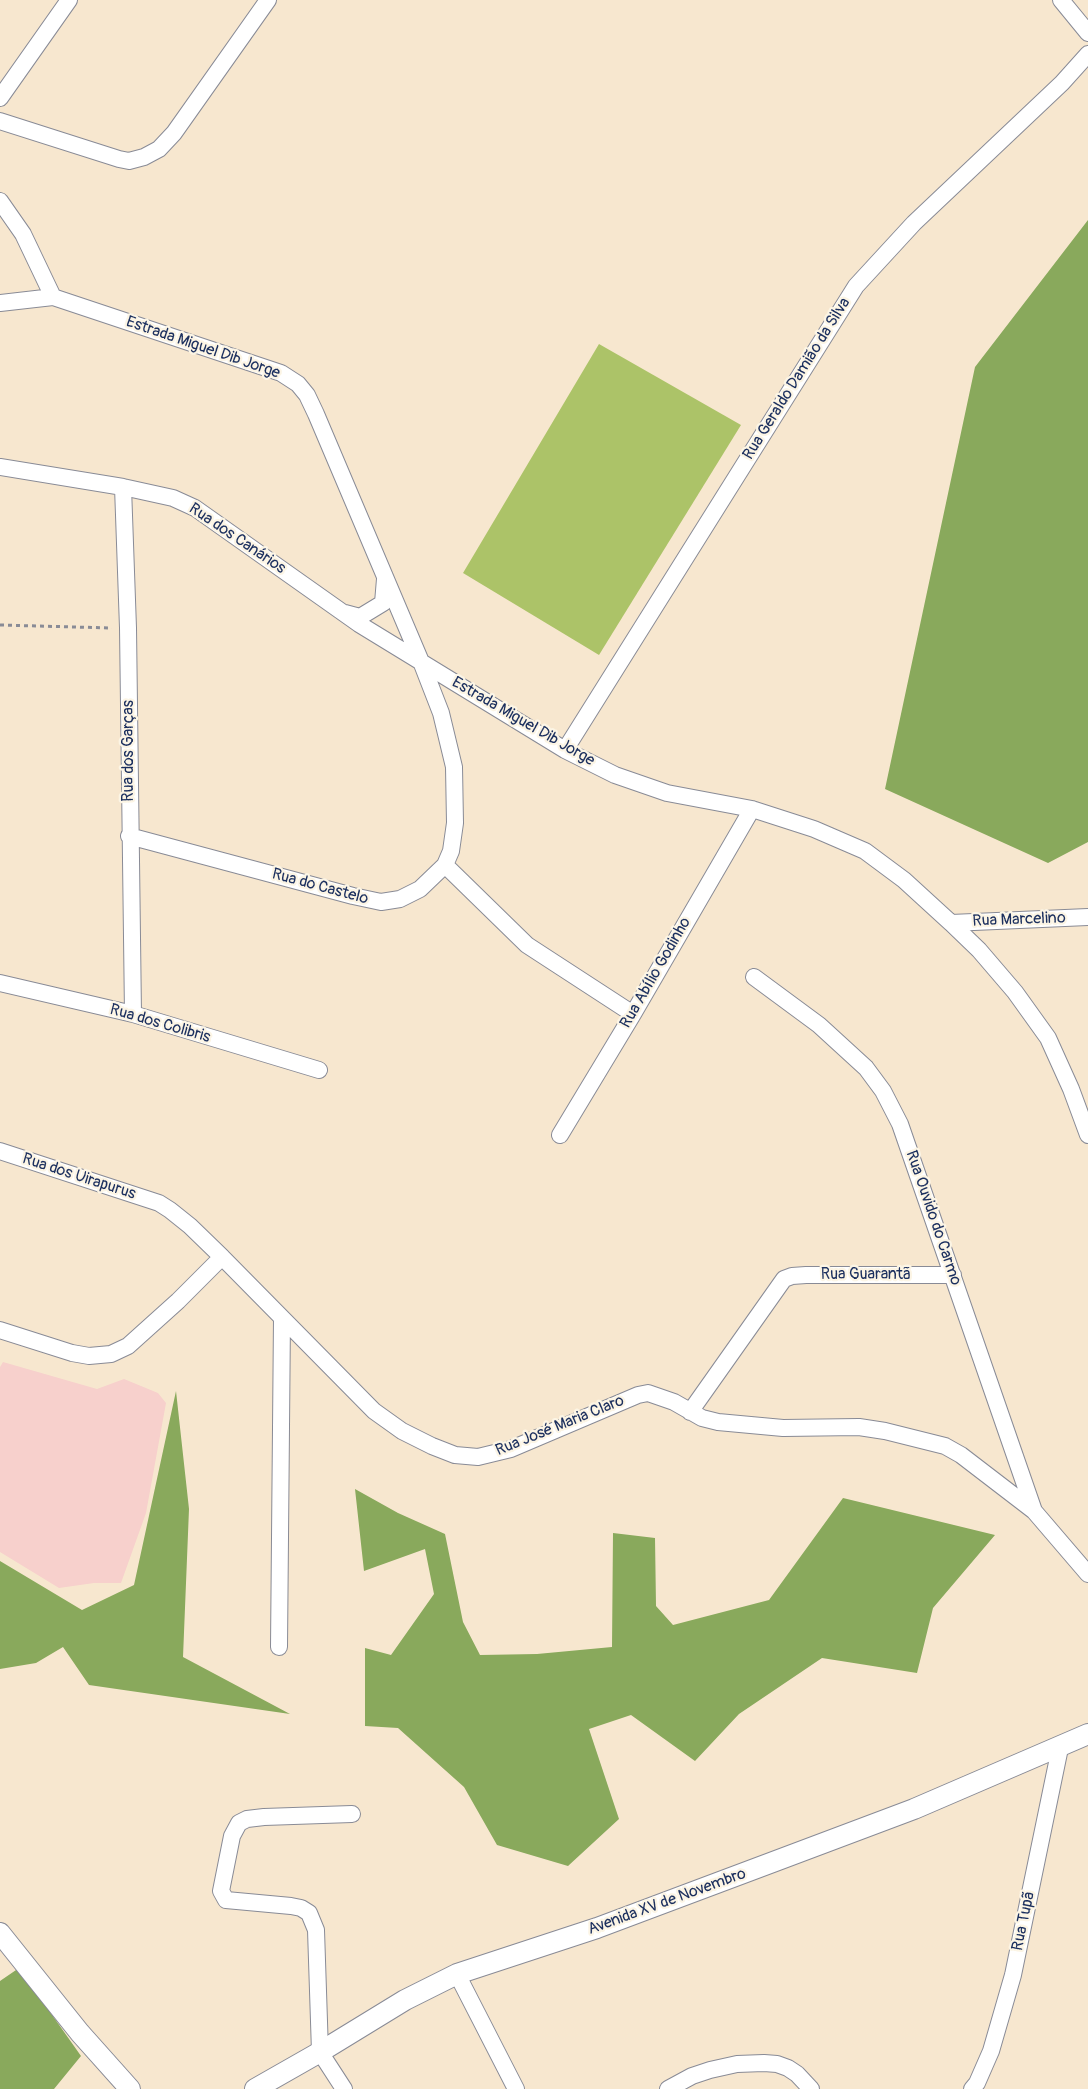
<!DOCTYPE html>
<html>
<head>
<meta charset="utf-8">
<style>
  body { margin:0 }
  canvas { display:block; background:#f7e7cf }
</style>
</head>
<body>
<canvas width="1088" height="2089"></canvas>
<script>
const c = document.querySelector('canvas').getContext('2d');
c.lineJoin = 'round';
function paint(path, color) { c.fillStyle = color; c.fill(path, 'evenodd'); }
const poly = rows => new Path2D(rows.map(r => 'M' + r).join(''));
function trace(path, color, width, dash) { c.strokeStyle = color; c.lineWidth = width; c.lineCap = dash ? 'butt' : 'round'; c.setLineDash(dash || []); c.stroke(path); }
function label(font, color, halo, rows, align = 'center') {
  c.font = font + ' Pangolin,sans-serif'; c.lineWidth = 4.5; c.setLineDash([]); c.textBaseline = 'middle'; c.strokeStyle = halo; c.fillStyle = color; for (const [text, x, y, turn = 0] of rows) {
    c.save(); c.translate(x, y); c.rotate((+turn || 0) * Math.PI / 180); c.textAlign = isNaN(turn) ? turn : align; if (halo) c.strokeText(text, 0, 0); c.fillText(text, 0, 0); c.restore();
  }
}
paint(poly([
  [3,1362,97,1389,124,1379,158,1393,166,1403,146,1513,121,1583,94,1583,59,1588,0,1552,0,1367]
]), '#f7d0cc');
paint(poly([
  [599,344,741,425,599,655,463,573]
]), '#acc368');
paint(poly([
  [1088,220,1088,842,1048,863,885,789,975,367],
  [176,1391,189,1509,183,1657,290,1714,89,1685,63,1647,36,1663,0,1669,0,1561,82,1610,134,1585],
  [355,1489,398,1513,445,1534,463,1622,480,1655,537,1654,612,1647,613,1533,655,1538,656,1606,673,1625,769,1600,843,1498,995,1535,933,1608,917,1673,822,1658,739,1714,695,1761,631,1715,589,1729,619,1819,568,1866,497,1845,464,1787,398,1728,365,1726,365,1648,391,1655,434,1594,425,1549,364,1571],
  [19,1968,81,2056,54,2089,0,2089,0,1981]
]), '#89a95c');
const minor = poly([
  [1061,0,1088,33],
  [0,98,69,0],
  [0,121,119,159,129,161,144,157,159,149,174,133,268,0],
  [0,201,23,234,53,297],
  [0,303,53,297,281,373,298,384,307,395,316,414,422,664,441,713,454,767,455,823,451,851,445,865,420,889,400,899,381,902,353,896,129,836],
  [0,467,123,487,173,498,195,508,359,624,565,750,615,775,667,793,752,809,814,829,865,851,904,880,951,923,979,950,1015,992,1048,1038,1071,1089,1088,1135],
  [123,487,128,628,133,1014],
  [345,613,360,617,383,603,385,579],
  [565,750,856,286,914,223,1062,83,1088,54],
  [445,865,527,945,633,1014],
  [951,923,1088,917],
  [754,977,819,1025,866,1068,883,1091,900,1124,1034,1511],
  [0,983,133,1014,319,1070],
  [560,1135,633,1014,752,809],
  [0,1151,159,1203,170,1210,190,1226,222,1257,374,1411,402,1431,432,1446,455,1455,478,1457,511,1449,638,1395,648,1393,674,1402,702,1418,718,1422,783,1428,859,1427,885,1431,945,1446,961,1455,1034,1511,1088,1574],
  [0,1330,72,1353,89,1356,111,1354,128,1346,178,1301,222,1257],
  [690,1412,784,1279,792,1276,806,1275,953,1275],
  [279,1647,282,1318],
  [457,1974,516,2089],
  [344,2089,320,2052,316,1930,309,1913,301,1908,291,1906,226,1900,221,1891,232,1836,239,1823,247,1819,264,1817,352,1814],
  [668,2089,692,2076,710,2070,737,2064,764,2063,777,2064,788,2068,797,2074,811,2089],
  [972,2089,977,2083,991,2051,1013,1975,1060,1748]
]);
const tertiary = poly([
  [0,1933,80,2033,130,2089],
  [255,2089,320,2052,405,2000,457,1974,597,1928,773,1862,914,1809,1088,1734]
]);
trace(minor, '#898b96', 18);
trace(tertiary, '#898b96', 22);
trace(poly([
  [0,625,112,628]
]), '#898b96', 3, [4, 4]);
trace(minor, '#fff', 16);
trace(tertiary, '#fff', 20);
label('16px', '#1b2f5e', '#fcf5e5', [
  ["Estrada Miguel Dib Jorge",203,348,19],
  ["Rua Geraldo Damião da Silva",797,379,-58],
  ["Rua dos Canários",237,539,34],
  ["Estrada Miguel Dib Jorge",523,722,30],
  ["Rua dos Garças",129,751,-90],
  ["Rua do Castelo",320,887,15],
  ["Rua Marcelino",1019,920,-2],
  ["Rua Abílio Godinho",656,973,-60],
  ["Rua dos Colibris",160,1024,16],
  ["Rua dos Uirapurus",79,1177,18],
  ["Rua Ouvido do Carmo",933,1218,71],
  ["Rua Guarantã",866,1275],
  ["Rua José Maria Claro",560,1426,-22],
  ["Avenida XV de Novembro",667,1902,-20],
  ["Rua Tupã",1024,1921,-78]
]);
</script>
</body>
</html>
